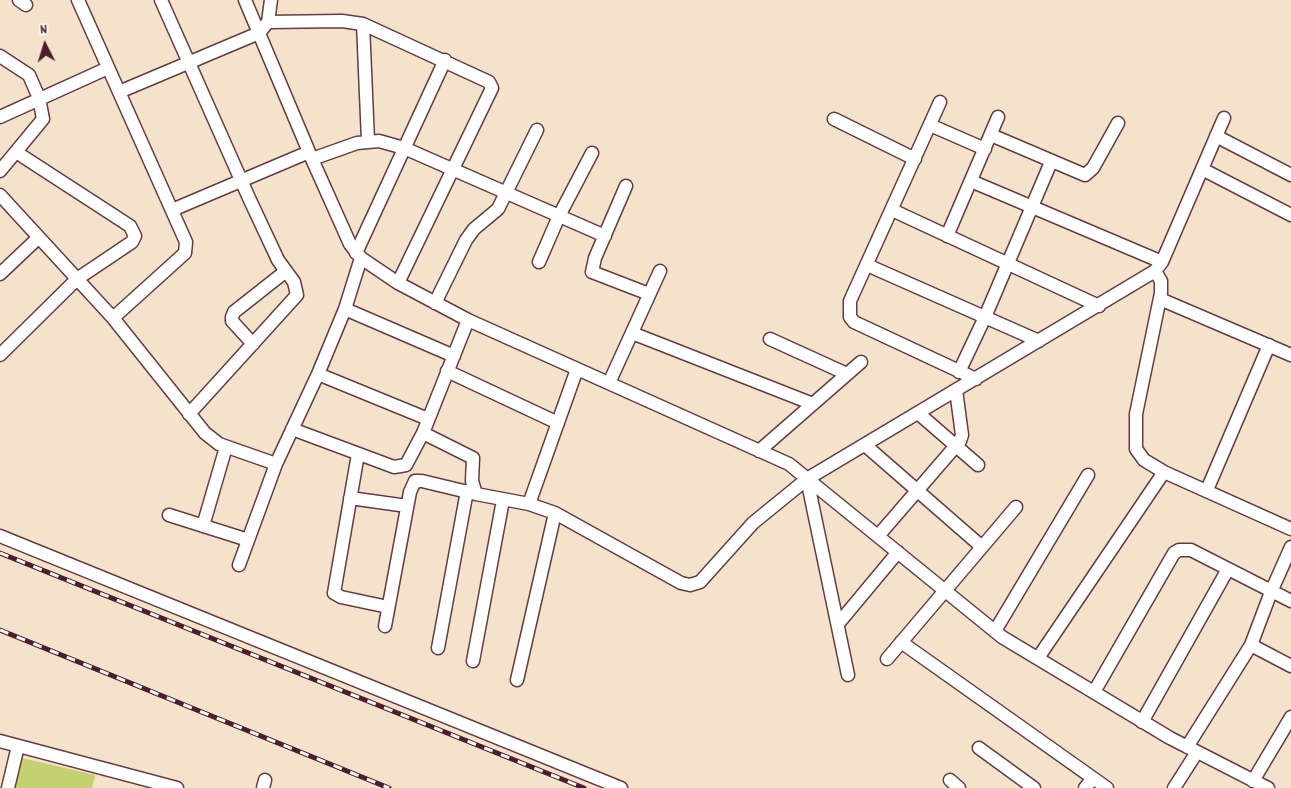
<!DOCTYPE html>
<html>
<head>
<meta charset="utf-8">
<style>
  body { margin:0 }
  #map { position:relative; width:1291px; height:788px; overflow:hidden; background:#f5e2cd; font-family:Dekko,sans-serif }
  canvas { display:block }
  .north { position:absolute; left:20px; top:20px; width:50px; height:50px; -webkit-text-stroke:4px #f6f6f2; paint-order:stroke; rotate:355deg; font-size:14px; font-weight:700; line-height:20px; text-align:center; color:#4a1f2b }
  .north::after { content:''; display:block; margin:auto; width:18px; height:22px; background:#4a1f2b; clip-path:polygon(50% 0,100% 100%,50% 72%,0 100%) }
</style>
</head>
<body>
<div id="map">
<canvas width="1291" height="788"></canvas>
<div class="north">N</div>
</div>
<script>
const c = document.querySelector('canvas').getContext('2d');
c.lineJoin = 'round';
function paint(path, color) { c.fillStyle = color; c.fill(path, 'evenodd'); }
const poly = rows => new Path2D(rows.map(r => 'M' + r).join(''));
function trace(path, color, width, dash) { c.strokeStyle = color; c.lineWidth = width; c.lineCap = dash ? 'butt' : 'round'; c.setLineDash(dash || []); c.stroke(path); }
paint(poly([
  [22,758,95,775,92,788,15,788]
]), '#c4d071');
const minor = poly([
  [19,0,26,5],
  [161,0,249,198,278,260,294,282,297,295,189,414],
  [245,0,312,159,350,244,361,258,398,283,468,320,789,464,1002,637,1170,738,1268,788],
  [268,22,342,21,363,24,489,82,492,88,398,283],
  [363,24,368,141],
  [0,56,29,75,39,98,43,119,0,171],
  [119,92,259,33,268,22,271,0],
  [940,102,850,301,850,317,854,322,976,379],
  [0,117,108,68],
  [834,119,915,159],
  [930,125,985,149],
  [991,135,1085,175,1093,168,1118,123],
  [1216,136,1291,175],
  [312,159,357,143,379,141,404,148,605,236],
  [1202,169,1291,215],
  [971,181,1162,262],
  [626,186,595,258,592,272,649,294],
  [0,195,113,318,185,253,186,242,78,0],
  [172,210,309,152],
  [892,210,1099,306],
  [947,236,998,117],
  [356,253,445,60],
  [539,262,559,216,592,153],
  [867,265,1039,341],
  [1155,271,1161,281,1161,293,1136,414,1136,449,1144,460,1164,472,1291,529],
  [0,274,38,238],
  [1160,299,1291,355],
  [435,303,466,240,474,229,498,209,537,130],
  [345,309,454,356],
  [113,318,205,433,219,444,276,464],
  [632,333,813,404],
  [770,339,847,374],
  [253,344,232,321,232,317,234,312,286,271],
  [0,355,77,279,132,242,135,236,130,226,16,152],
  [447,371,558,423],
  [959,372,985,317,1051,162],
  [318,374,428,419],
  [609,383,660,271],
  [918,413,978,465],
  [292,429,394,467,406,465,423,433,468,320],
  [423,433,473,458,472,481,476,494,529,504,555,513,681,583,690,585,700,582,753,523,807,479,1155,271,1162,262,1224,118],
  [865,445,982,547],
  [759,451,861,362],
  [358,454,334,593,341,597,388,607],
  [807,479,848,675],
  [1207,490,1269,345],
  [350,498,407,506],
  [529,504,577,369],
  [169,515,248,540],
  [203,526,226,447],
  [0,536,621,788],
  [878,536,960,441,962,435,956,390],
  [239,565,276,464,318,374,345,309,361,258],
  [838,624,898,552],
  [385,626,410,492,415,481,422,481,476,494],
  [995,631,1088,475],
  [901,642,1107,788],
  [1251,645,1291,666],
  [438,648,467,491],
  [1038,658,1164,472],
  [887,659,1016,507],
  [473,661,503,500],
  [517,680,555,513],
  [1094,692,1174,553,1179,550,1191,550,1291,601],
  [1142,722,1228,569],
  [0,741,177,788],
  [1187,747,1251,645,1271,592,1291,547],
  [979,748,1034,788],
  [950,780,959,788],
  [1253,781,1291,717],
  [8,788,18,746],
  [263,788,265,780],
  [1085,788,1093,778],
  [1174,788,1197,752]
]);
trace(minor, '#643c43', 15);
trace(minor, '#fff', 12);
const rail = poly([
  [0,553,584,788],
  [0,630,389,788]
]);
trace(rail, '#4a1f2b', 5);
trace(rail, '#f6f6f2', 3, [9]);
</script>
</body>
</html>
